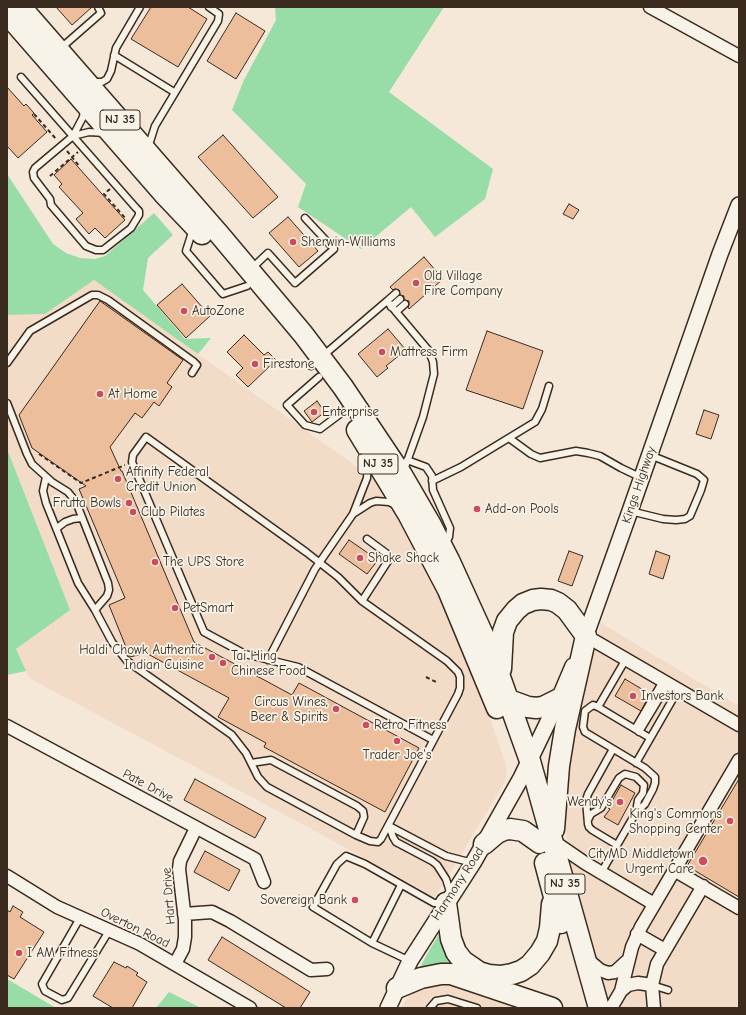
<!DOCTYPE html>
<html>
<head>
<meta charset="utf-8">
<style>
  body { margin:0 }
  #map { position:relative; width:746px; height:1015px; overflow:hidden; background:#f5e8d9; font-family:"Comic Neue",sans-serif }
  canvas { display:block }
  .frame { position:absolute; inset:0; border:8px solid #3b2a1e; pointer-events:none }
</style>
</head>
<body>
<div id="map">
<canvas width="746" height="1015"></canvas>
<div class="frame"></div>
</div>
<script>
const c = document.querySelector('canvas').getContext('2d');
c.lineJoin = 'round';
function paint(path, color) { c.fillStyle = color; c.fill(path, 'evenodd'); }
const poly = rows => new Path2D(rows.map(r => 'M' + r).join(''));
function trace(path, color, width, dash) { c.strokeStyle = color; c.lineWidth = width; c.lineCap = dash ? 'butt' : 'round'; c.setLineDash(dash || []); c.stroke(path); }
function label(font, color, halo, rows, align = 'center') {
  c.font = font + ' "Comic Neue",sans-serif'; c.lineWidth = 3.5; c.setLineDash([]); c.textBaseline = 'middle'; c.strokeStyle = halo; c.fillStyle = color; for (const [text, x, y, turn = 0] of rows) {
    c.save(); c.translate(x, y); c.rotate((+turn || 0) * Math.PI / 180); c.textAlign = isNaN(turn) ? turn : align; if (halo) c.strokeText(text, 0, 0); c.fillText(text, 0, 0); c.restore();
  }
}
paint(poly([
  [94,280,377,481,437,585,463,643,507,767,506,777,504,784,435,897,328,838,29,678,16,649,69,610,7,449,7,315,45,314],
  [601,623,739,706,739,1008,610,1008,582,909,570,859,563,809,563,786,584,675],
  [441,980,532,1008,401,1008,409,995,419,986]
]), '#f2dbc7');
paint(poly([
  [275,7,444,7,389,92,493,169,485,199,435,237,411,207,361,249,298,207,306,184,232,110,244,80,276,20],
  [7,174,53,244,66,253,80,258,95,259,105,256,154,213,173,235,148,258,143,290,185,339,211,338,198,354,94,280,45,314,7,315],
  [7,449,70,610,16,649,26,671,7,675],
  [443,928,458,965,418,971,430,949],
  [7,979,56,1008,7,1008],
  [169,992,201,1008,156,1008]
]), '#98dca8');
const building = poly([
  [56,7,92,7,72,25,56,7],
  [151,7,188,7,207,19,178,67,131,39,151,7],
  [236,13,265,31,236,79,207,61,236,13],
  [7,87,24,106,26,104,34,113,32,115,47,132,18,158,7,146,7,87],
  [223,135,278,197,253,218,198,157,223,135],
  [71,159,125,220,105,238,95,228,89,234,76,219,83,213,59,187,62,184,54,175,71,159],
  [569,204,579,210,573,219,563,214,569,204],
  [288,217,318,251,299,267,269,233,288,217],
  [424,257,443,279,409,309,408,307,409,305,409,301,404,300,404,296,400,295,399,290,395,289,393,290,390,287,424,257],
  [182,284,210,316,186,338,157,305,182,284],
  [100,301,183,360,167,383,172,387,159,406,154,402,142,418,135,413,110,447,121,471,122,471,194,642,292,695,299,683,419,748,385,812,264,747,266,743,218,717,229,698,146,653,130,657,109,605,125,598,79,489,86,486,32,448,19,415,100,301],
  [388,329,406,350,386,366,388,368,377,377,358,354,388,329],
  [487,331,543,351,523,409,466,390,487,331],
  [244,335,264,355,268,352,276,360,248,387,236,375,243,368,227,352,244,335],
  [317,401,325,412,312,422,304,411,317,401],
  [704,410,719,415,711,439,696,434,704,410],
  [349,540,378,560,367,574,339,554,349,540],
  [569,551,583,556,572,586,558,581,569,551],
  [656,551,670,556,663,579,649,574,656,551],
  [625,679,650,694,641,711,615,696,625,679],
  [195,779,266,818,255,838,184,800,195,779],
  [739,779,739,897,687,866,739,779],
  [621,785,635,793,618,825,604,817,610,809,608,808,621,785],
  [205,851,240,870,229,891,194,872,205,851],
  [13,906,23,912,20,917,44,932,14,979,7,975,7,910,10,912,13,906],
  [222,937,310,992,300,1008,286,1008,208,960,222,937],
  [114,962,126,968,127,966,138,973,136,975,147,982,132,1008,113,1008,93,996,114,962]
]);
paint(building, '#ecbe9c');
trace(building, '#3b2a1e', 1);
const service = poly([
  [61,48,101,13,98,7],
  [114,55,174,92],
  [21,77,136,208,139,211,139,215,131,228,103,250,96,250,86,246,51,205,50,199,34,178,33,172,35,168,73,136],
  [93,82,102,82,107,79,111,71,116,48,140,7],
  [84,110,83,117,73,136,89,132,105,133],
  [148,148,155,126,218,21,219,14,209,7],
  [193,229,186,251,223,294,247,286],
  [251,269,268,253,295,283,334,249,305,218],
  [387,301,396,293],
  [391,307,400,299],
  [396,312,405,304],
  [7,363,30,331,92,295,98,295,108,300,194,362,197,365,192,373],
  [311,366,387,301,429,351,433,362,434,374,423,417,404,470],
  [319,377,287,405,305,425,320,429,344,411],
  [7,403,27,454,32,464,52,482,68,492,76,502,108,583,109,590,107,596,95,610,78,583,46,503,43,491,46,477],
  [509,438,531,454,540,458,576,451,588,453,600,456,621,468,642,478],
  [407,460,426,467,432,476,433,490,450,528,449,537,445,545],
  [432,481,461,467,535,422,542,409,549,386],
  [630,511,663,519,676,520,685,519,690,516,701,490,704,480,697,474,650,455],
  [353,514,370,503,376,501,389,502,396,505],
  [57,528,65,522,73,519,81,518],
  [362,601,388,561,388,555,386,553,367,539],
  [95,610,112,642,127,661,232,735,246,753,258,777,267,787,356,835,370,841,378,842,381,839,458,694,460,688,460,677,458,672,447,661,362,601,338,577,306,552,146,437,133,455,132,462,204,632,245,654,298,667,433,740],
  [268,660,315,569,353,514,367,478,368,460],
  [598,707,626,659],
  [635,729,663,681],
  [639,732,668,684],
  [613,749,588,794,586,800,588,824,589,827,592,830,617,845],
  [251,763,271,760,357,806,363,811,364,817,356,835],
  [636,763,678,690],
  [588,820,591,814,601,808,619,778,625,774,636,777,644,785,643,793,638,800,636,812],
  [389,826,393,837,396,842,432,861,437,865,446,879,451,895],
  [389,826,446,856,473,863],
  [601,873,635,814,645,804,653,789,655,783,655,777,645,768,585,732,583,727,585,711,593,705,598,707,650,738],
  [80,918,42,984,45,991,62,1000,68,998,109,931],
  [372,943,401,885],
  [410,961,372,943,313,907,337,864,346,856,365,864,434,903,443,903],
  [652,985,668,990],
  [430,1008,436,1001,448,999,477,1008]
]);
const minor = poly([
  [650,7,739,56],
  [586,636,739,725],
  [7,726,255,859,264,882],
  [553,841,585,863,654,904],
  [674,870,739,908],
  [7,876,57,907,140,944,250,1008],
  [184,914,212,912,230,921,311,970,327,969],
  [637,934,665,950],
  [587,959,600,970,608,973,615,972,627,961],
  [175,964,183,949,185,937,185,920,179,869,180,861,196,828],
  [621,991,632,947,641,927,739,760],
  [611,1008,621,991,628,985,638,983,652,985],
  [654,1008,652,985,657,964,703,886]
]);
const tertiary = poly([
  [583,643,630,511,720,254,739,205],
  [388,1008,410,961,473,863,521,778,559,699,573,666]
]);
const trunk = poly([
  [21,7,219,234,303,334,343,387,402,475,431,525,449,560,490,650,500,677,530,761,599,1008],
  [7,14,163,193,202,234],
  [357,430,408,514,448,590,497,708],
  [501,669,503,632,507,621,516,610,523,604,533,600,541,599,551,600,558,603,567,610,586,636,565,729,559,766,554,829],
  [509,700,528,707,536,708,543,707,559,699],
  [484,844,497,833,504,830,510,829,523,831,540,843],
  [545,863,561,923],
  [446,903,451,939,456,952,463,961,479,972,489,975,500,976,512,974,521,971,530,965,540,953,547,941,550,928,552,904],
  [397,988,421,978,441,974,451,974,552,1008]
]);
trace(service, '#3b2a1e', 9);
trace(minor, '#3b2a1e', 15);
trace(tertiary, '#3b2a1e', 18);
trace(trunk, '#3b2a1e', 23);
trace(poly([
  [34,114,57,140],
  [67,151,80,167],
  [50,176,78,152],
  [110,189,104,194,126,219],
  [39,454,81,483,125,465],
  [426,677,438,683]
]), '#3b2a1e', 2, [4, 3]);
trace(service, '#f7f3e8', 6);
trace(minor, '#f7f3e8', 12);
trace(tertiary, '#f7f3e8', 15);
trace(trunk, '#f7f3e8', 20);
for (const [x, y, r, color] of [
  [293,242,4,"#d1495b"],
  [416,283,4,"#d1495b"],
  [184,311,4,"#d1495b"],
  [382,352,4,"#d1495b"],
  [255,364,4,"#d1495b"],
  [100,394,4,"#d1495b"],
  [314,412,4,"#d1495b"],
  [118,479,4,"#d1495b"],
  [129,503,4,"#d1495b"],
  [477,509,4,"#d1495b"],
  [133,512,4,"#d1495b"],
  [360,558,4,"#d1495b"],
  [155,562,4,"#d1495b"],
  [175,608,4,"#d1495b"],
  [212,657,4,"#d1495b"],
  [223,663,4,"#d1495b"],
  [633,696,4,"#d1495b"],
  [336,709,4,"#d1495b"],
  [366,725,4,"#d1495b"],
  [397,741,4,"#d1495b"],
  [620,802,4,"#d1495b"],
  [730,821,4,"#d1495b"],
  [703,861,5,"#d1495b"],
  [355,900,4,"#d1495b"],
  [19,953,4,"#d1495b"]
]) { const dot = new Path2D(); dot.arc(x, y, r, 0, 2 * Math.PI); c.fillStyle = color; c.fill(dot); trace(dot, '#f7f3e8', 1.5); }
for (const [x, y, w] of [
  [120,120,40],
  [378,464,40],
  [565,884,40]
]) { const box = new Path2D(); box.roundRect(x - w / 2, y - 10, w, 20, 3); c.fillStyle = '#f7f3e8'; c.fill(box); trace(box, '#3b2a1e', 1); }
label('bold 12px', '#3b2a1e', null, [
  ["NJ 35",120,120],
  ["NJ 35",378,464],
  ["NJ 35",565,884]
]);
label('13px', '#3b2a1e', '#f7f3e8', [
  ["Sherwin-Williams",301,242],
  ["Old Village",424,276],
  ["Fire Company",424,291],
  ["AutoZone",192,311],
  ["Mattress Firm",390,352],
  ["Firestone",263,364],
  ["At Home",108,394],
  ["Enterprise",322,412],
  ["Affinity Federal",126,472],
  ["Credit Union",126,487],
  ["Frutta Bowls",121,503,"right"],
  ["Add-on Pools",485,509],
  ["Club Pilates",141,512],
  ["Shake Shack",368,558],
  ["The UPS Store",163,562],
  ["PetSmart",183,608],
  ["Haldi Chowk Authentic",204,650,"right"],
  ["Indian Cuisine",204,665,"right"],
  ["Tai Hing",231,656],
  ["Chinese Food",231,671],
  ["Investors Bank",641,696],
  ["Circus Wines,",328,702,"right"],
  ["Beer & Spirits",328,717,"right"],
  ["Retro Fitness",374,725],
  ["Trader Joe's",397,755,"center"],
  ["Wendy's",612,802,"right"],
  ["King's Commons",722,814,"right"],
  ["Shopping Center",722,829,"right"],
  ["CityMD Middletown",694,854,"right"],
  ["Urgent Care",694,869,"right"],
  ["Sovereign Bank",347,900,"right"],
  ["I AM Fitness",27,953]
], 'left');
label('13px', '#3b2a1e', '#f7f3e8', [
  ["Kings Highway",639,485,-71],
  ["Pate Drive",148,786,28],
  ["Harmony Road",458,884,-57],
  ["Hart Drive",169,896,-94],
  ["Overton Road",135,928,26]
]);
</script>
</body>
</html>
